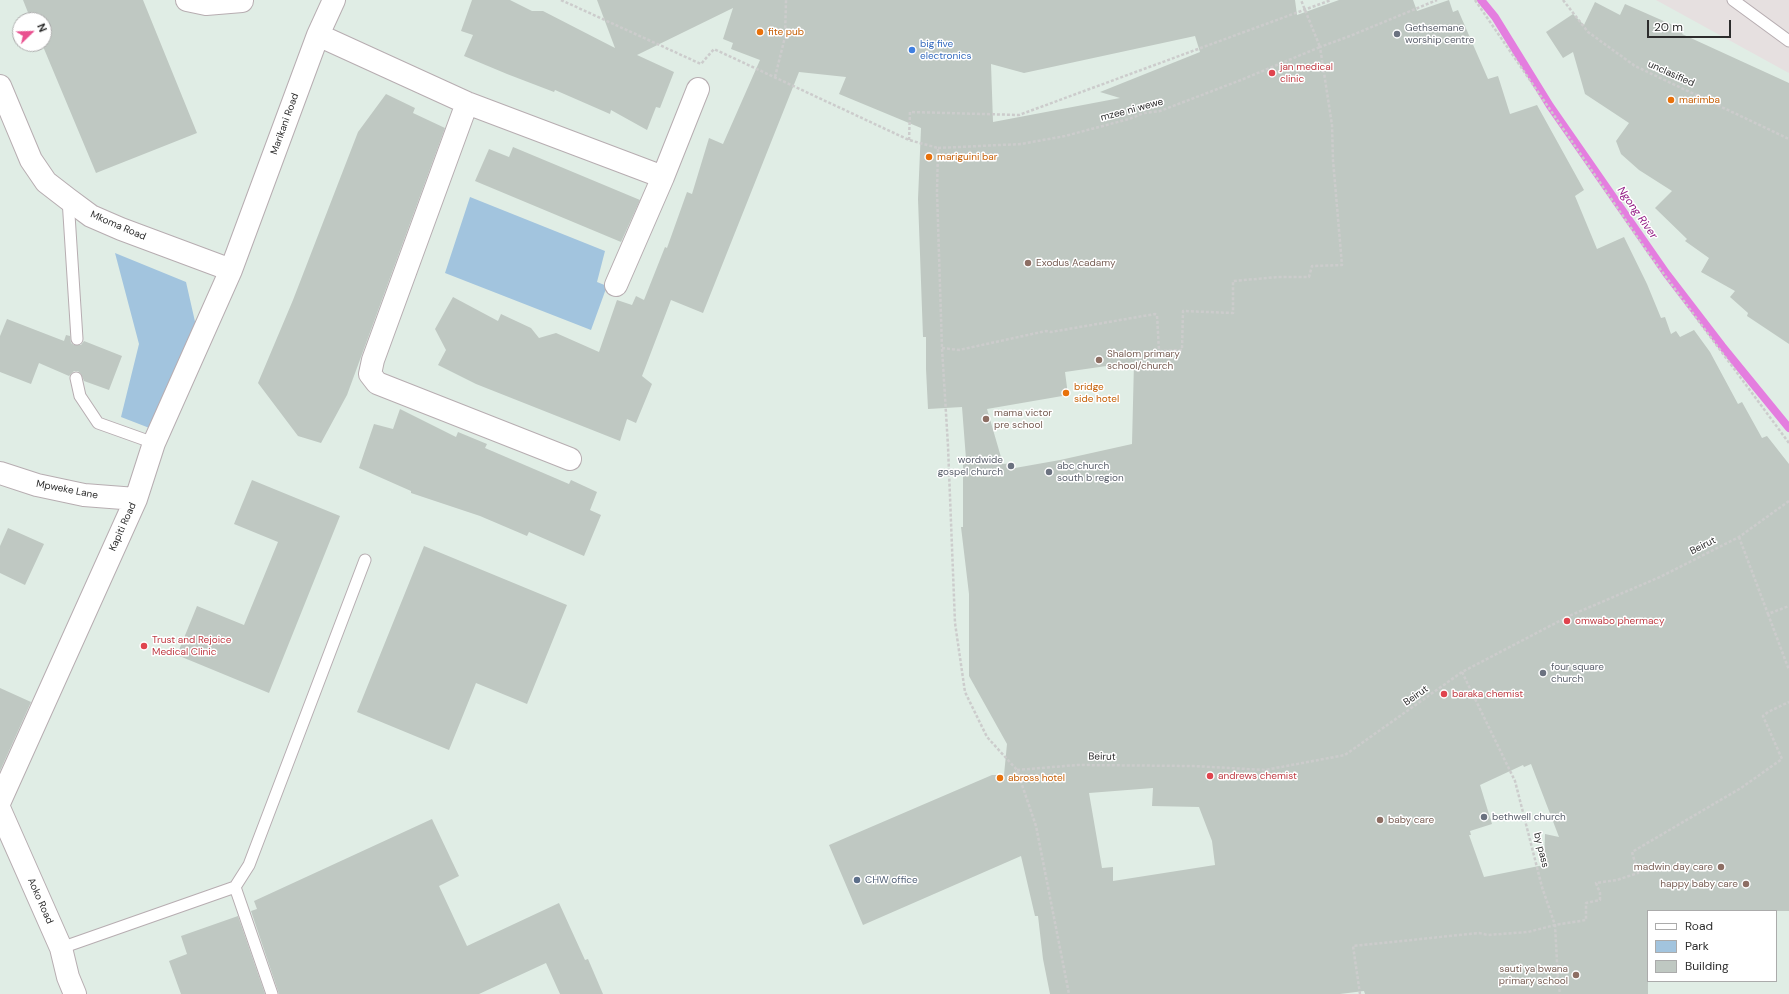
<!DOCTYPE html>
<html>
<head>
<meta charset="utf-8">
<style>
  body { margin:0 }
  #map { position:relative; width:1789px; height:994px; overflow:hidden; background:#e0ede5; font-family:"DM Sans",sans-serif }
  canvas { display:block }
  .legend { position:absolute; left:1647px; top:910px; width:130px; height:72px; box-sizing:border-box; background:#fff; border:1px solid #ababab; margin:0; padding:5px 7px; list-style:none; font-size:12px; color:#2c2c2c }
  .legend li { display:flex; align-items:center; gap:8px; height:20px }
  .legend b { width:20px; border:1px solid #ababab }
  .north { position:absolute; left:12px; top:12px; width:40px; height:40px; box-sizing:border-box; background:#fff; border:1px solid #ababab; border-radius:50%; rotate:67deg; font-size:11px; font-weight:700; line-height:16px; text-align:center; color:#2c2c2c }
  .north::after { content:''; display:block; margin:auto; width:14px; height:18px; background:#e9508f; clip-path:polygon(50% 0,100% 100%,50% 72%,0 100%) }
  .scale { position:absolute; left:1647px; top:20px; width:84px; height:18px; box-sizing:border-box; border:2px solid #2c2c2c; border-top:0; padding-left:5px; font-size:12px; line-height:14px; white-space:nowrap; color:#2c2c2c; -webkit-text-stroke:3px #fff; paint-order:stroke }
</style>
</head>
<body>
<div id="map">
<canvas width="1789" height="994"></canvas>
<ul class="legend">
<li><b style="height:5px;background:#fff"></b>Road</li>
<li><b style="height:11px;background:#a2c4de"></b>Park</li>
<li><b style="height:11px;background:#bfc8c2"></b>Building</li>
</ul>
<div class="north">N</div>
<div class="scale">20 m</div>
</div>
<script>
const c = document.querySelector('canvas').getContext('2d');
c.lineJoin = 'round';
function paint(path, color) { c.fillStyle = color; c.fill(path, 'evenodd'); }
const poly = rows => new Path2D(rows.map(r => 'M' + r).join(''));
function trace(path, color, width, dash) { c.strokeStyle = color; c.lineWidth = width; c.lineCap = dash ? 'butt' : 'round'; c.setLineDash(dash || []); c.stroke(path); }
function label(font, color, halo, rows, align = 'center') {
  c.font = font + ' "DM Sans",sans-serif'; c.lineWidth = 3; c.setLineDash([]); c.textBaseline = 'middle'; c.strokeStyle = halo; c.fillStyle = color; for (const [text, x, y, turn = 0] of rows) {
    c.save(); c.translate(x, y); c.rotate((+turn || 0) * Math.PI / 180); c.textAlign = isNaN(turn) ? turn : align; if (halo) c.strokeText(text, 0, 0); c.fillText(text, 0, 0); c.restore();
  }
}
paint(poly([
  [1656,0,1789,0,1789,73,1787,72]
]), '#e6e0e0');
paint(poly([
  [470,197,605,251,597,282,607,286,591,330,445,273],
  [115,253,186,282,196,326,152,429,121,417,139,344]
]), '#a2c4de');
trace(poly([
  [1481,0,1495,17,1550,106,1666,273,1722,346,1789,428]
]), '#e47edf', 8);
paint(poly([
  [23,0,143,0,197,133,96,173,42,44,44,44,44,20,31,20],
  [472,0,510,0,532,11,543,11,615,48,597,0,1295,0,1297,15,1339,0,1413,0,1417,11,1449,0,1453,12,1458,10,1488,79,1498,76,1510,114,1537,105,1584,190,1575,196,1597,249,1624,237,1647,284,1661,318,1665,317,1671,334,1676,331,1680,337,1694,330,1710,352,1738,404,1742,402,1762,438,1767,436,1789,464,1789,911,1648,911,1648,994,1365,994,1364,991,1340,994,1050,994,1043,959,1038,916,1035,916,1021,856,863,925,829,845,992,775,1004,775,1007,744,969,676,969,594,961,527,963,527,963,459,966,459,962,407,928,409,926,369,926,337,923,337,918,199,921,128,839,94,846,77,799,72,703,313,671,300,642,376,652,384,636,423,627,419,620,441,476,384,438,365,446,350,435,329,453,297,498,321,501,314,531,328,539,338,556,333,599,352,617,300,632,305,636,296,644,300,665,247,667,248,687,192,692,194,709,138,723,144,760,60,731,49,733,43,723,39,733,8,637,55,674,72,660,108,656,107,647,130,611,110,610,114,555,90,554,92,507,74,464,56,473,35,461,31],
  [1195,36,1200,52,1100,92,1120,98,993,122,991,64,1024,73],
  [1134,362,1132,444,1060,460,1015,468,1014,463,1003,464,987,409,1068,395,1065,372],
  [1531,764,1559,837,1545,834,1544,865,1484,877,1469,835,1471,835,1470,831,1492,824,1480,785,1523,765,1524,767],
  [1153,788,1152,806,1199,807,1212,841,1215,865,1113,881,1113,867,1102,868,1089,793],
  [1595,2,1620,15,1625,4,1684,30,1682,34,1789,83,1789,344,1747,316,1748,313,1730,297,1735,291,1701,272,1709,258,1685,241,1687,239,1655,208,1672,191,1639,170,1621,154,1616,141,1629,123,1585,94,1573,52,1563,58,1546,32,1573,14,1584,25],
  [386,94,415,108,413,113,445,128,347,395,321,443,298,436,258,383,293,300,358,132],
  [513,147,640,200,621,242,475,181,489,149,509,157],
  [7,319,64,341,66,335,70,336,71,343,74,345,81,345,84,341,122,356,109,390,84,381,81,374,78,371,74,371,69,376,39,363,31,384,0,372,0,336],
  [400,409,456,437,458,432,487,444,485,448,569,484,571,480,597,492,590,510,601,515,584,556,529,532,527,536,480,516,411,493,411,491,359,468,374,424,393,429],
  [252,480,340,516,269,693,177,655,197,606,244,625,278,542,234,524],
  [8,528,44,544,25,585,0,573,0,546],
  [424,546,567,605,527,704,476,683,449,750,357,712],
  [0,688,31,702,0,771],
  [432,819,459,876,439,886,467,946,559,903,585,960,588,959,603,994,560,994,546,963,479,994,279,994,251,911,257,909,254,901],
  [238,916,265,994,181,994,169,961,187,954,181,936]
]), '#bfc8c2');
const lane = poly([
  [1733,0,1789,41],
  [68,199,77,339],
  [76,378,80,396,98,423,154,443],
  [235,887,249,865,365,560],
  [61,948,235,887,272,994]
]);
const street = poly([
  [187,0,206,4,242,1],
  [318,35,467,103,663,177],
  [0,86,31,160,46,182,68,199,91,216,121,229,231,270],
  [467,103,373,360,370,374,377,383,570,459],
  [616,285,663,177,698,89],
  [0,473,37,485,84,495,136,499],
  [0,801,136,499,154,443,231,270,318,35,334,0],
  [0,810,61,948,68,977,75,994]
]);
trace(lane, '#b7adb1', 13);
trace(street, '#b7adb1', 24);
trace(poly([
  [561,0,701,64,714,49,909,140,938,148,937,192,942,348,948,446,955,623,965,692,987,737,1017,770,1036,826,1069,994],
  [1475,0,1649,254,1789,443],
  [1563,0,1588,32,1635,66,1789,139],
  [775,77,785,37,786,0],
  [909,140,910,112,1019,115,1331,0],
  [938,148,1021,144,1065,136,1129,119,1144,113,1160,111,1241,80,1320,47,1301,0],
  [942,348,959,350,1046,331,1051,332,1155,314,1157,315,1159,351,1182,350,1183,311,1233,313,1233,281,1278,277,1309,277,1312,266,1342,265,1333,160,1332,125,1320,47,1350,36,1437,0],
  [1739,537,1768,614,1789,606],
  [1768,614,1789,670],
  [1462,672,1515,781,1542,887,1555,925,1558,980,1560,994],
  [1017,770,1077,765,1194,766,1265,770,1345,755,1462,672,1569,616,1660,577,1739,537,1789,501],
  [1360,994,1353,946,1479,933,1488,935,1528,932,1555,925,1586,920,1586,903,1600,900,1600,893,1596,883,1617,880,1638,873,1632,852,1741,788,1782,759,1763,716,1768,712,1789,702]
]), '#ccc', 2.5, [3, 2]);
trace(lane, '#fff', 11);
trace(street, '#fff', 22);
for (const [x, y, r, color] of [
  [760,32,4,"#e8710a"],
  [1397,34,4,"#6b7280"],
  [912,50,4,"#3f7fe0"],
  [1272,73,4,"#e0444e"],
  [1671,100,4,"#e8710a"],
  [929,157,4,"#e8710a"],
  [1028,263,4,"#8d6e63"],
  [1099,360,4,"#8d6e63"],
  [1066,393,4,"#e8710a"],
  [986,419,4,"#8d6e63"],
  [1011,466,4,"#6b7280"],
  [1049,472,4,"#6b7280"],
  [1567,621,4,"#e0444e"],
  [144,646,4,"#e0444e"],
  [1543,673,4,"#6b7280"],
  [1444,694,4,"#e0444e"],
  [1210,776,4,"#e0444e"],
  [1000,778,4,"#e8710a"],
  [1484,817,4,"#6b7280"],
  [1380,820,4,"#8d6e63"],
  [1721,867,4,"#8d6e63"],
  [857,880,4,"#5c6f8a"],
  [1746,884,4,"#8d6e63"],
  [1576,975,4,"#8d6e63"]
]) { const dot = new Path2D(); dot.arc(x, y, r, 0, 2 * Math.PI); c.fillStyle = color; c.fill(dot); trace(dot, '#fff', 1.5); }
label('10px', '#5b616d', '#fff', [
  ["Gethsemane",1405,28],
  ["worship centre",1405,40],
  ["wordwide",1003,460,"right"],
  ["gospel church",1003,472,"right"],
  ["abc church",1057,466],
  ["south b region",1057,478],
  ["four square",1551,667],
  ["church",1551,679],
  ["bethwell church",1492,817]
], 'left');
label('10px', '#c56008', '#fff', [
  ["fite pub",768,32],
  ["marimba",1679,100],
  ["mariguini bar",937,157],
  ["bridge",1074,387],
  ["side hotel",1074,399],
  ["abross hotel",1008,778]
], 'left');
label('10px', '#366cbe', '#fff', [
  ["big five",920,44],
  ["electronics",920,56]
], 'left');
label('10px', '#be3a42', '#fff', [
  ["jan medical",1280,67],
  ["clinic",1280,79],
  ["omwabo phermacy",1575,621],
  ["Trust and Rejoice",152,640],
  ["Medical Clinic",152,652],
  ["baraka chemist",1452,694],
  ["andrews chemist",1218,776]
], 'left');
label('10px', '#2c2c2c', '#fff', [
  ["unclasified",1671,74,24],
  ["mzee ni wewe",1132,110,-15],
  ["Marikani Road",285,124,-70],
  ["Mkoma Road",118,226,23],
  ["Mpweke Lane",67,490,11],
  ["Kapiti Road",123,527,-66],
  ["Beirut",1703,546,-27],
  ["Beirut",1416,696,-35],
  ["Beirut",1102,757,1],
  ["by pass",1541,850,76],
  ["Aoko Road",40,901,66]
]);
label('10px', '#785e54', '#fff', [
  ["Exodus Acadamy",1036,263],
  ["Shalom primary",1107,354],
  ["school/church",1107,366],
  ["mama victor",994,413],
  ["pre school",994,425],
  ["baby care",1388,820],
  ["madwin day care",1713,867,"right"],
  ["happy baby care",1738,884,"right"],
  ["sauti ya bwana",1568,969,"right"],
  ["primary school",1568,981,"right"]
], 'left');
label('10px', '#4e5e75', '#fff', [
  ["CHW office",865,880]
], 'left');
label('italic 11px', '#921a84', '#fff', [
  ["Ngong River",1637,213,55]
]);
</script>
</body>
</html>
